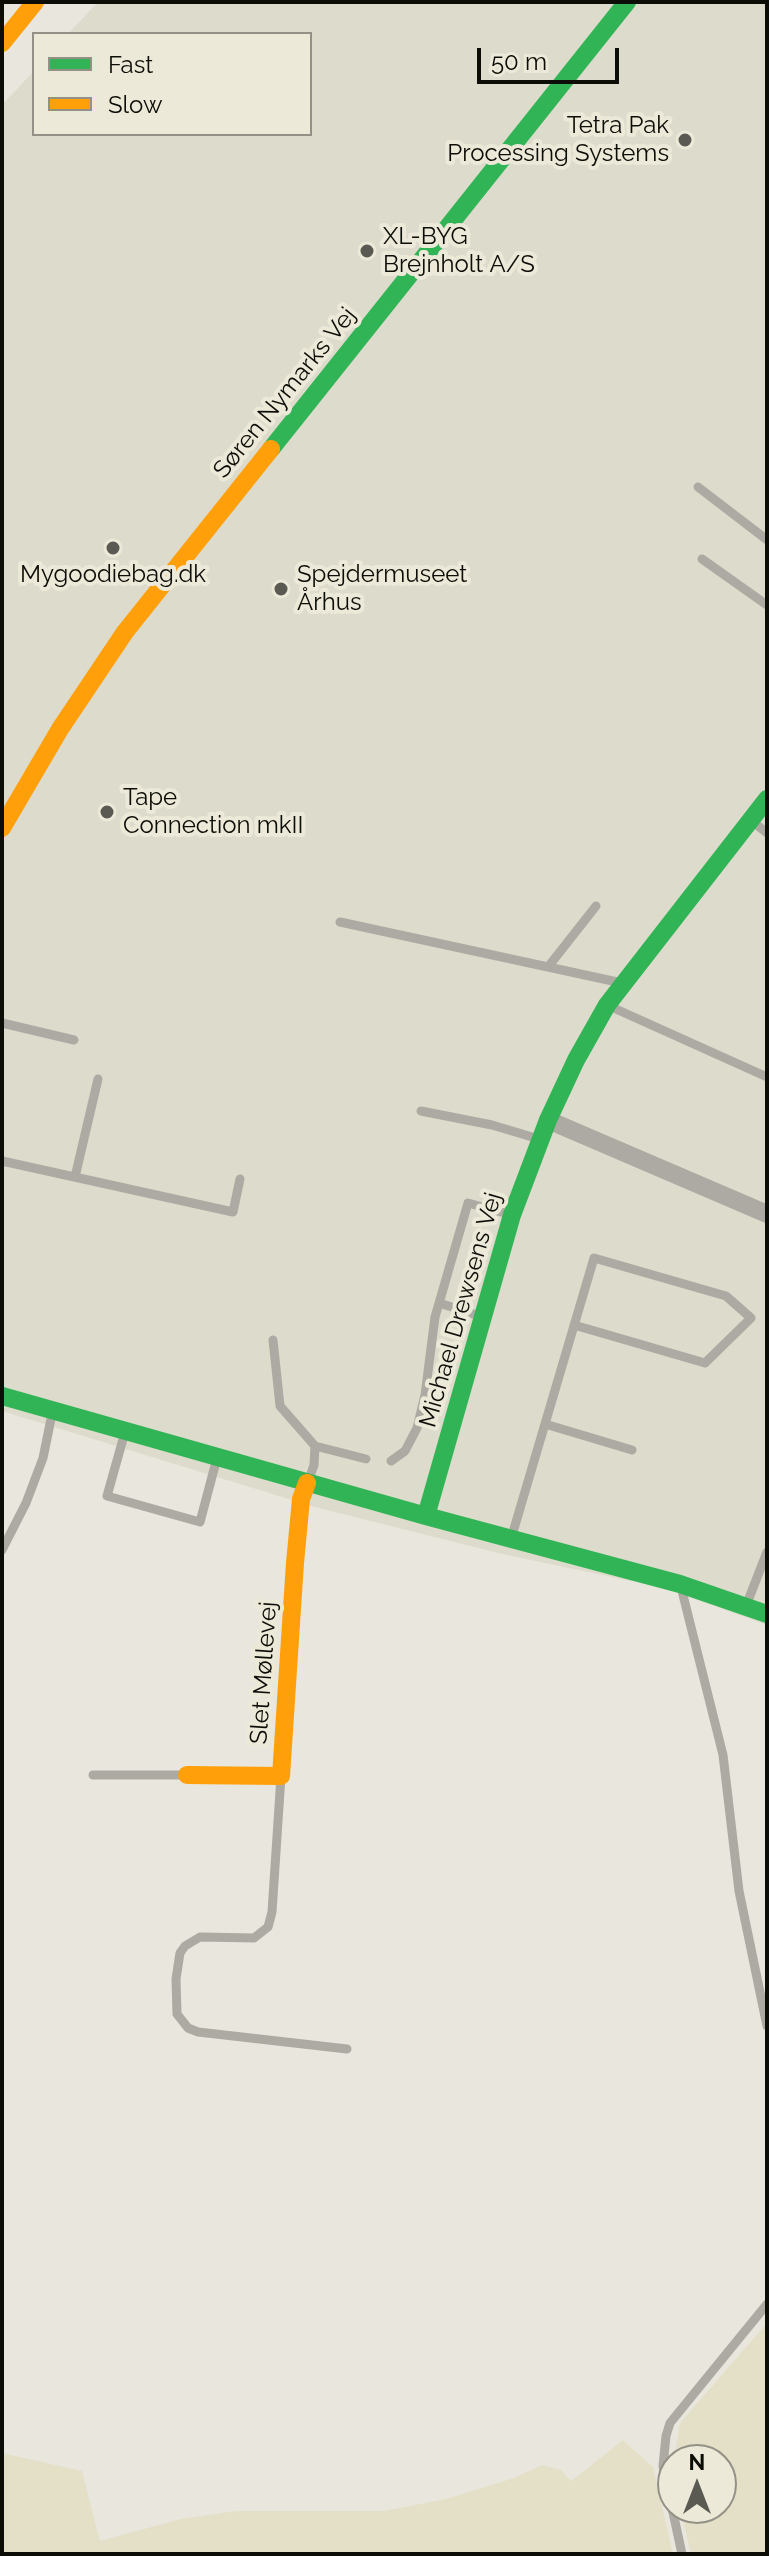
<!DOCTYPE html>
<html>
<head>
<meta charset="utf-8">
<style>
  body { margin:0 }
  #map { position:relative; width:769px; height:2556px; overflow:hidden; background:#e8e6dd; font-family:Raleway,sans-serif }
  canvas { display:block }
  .frame { position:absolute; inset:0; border:4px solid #0d0d07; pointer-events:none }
  .legend { position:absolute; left:32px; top:32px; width:280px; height:104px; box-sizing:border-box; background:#ece9d9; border:2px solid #939185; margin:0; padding:10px 14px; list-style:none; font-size:24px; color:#0d0d07 }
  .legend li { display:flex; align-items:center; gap:16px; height:40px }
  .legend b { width:40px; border:2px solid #939185 }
  .north { position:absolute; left:657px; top:2444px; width:80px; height:80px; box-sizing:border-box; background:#ece9d9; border:2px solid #939185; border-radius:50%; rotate:0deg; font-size:22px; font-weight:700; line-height:32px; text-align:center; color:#0d0d07 }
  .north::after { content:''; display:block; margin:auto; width:28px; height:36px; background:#5a5952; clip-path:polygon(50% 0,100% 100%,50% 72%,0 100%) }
  .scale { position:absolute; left:477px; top:48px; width:142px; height:36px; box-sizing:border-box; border:4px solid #0d0d07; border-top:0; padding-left:10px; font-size:24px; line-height:28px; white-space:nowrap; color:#0d0d07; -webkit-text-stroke:6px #ece9d9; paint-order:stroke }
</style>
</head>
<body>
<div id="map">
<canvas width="769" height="2556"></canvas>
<div class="frame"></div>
<ul class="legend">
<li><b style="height:10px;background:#30b455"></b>Fast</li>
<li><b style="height:10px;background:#ff9f0a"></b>Slow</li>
</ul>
<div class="north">N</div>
<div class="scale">50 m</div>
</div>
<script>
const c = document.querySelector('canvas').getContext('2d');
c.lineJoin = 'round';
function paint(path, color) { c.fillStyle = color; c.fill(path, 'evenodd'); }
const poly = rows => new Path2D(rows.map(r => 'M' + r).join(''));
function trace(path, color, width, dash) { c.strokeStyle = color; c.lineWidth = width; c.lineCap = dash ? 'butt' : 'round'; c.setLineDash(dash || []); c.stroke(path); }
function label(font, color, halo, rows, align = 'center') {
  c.font = font + ' Raleway,sans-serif'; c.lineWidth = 8; c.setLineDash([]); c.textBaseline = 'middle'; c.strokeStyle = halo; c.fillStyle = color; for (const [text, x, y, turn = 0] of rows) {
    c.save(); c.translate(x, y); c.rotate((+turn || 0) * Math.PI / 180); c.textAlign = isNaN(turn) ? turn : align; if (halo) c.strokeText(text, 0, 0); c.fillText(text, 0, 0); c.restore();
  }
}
paint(poly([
  [98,2,767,2,767,1625,664,1588,498,1553,315,1507,2,1411,2,105,34,71,34,134,310,134,310,34,68,34]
]), '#dddbcb');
paint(poly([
  [767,2323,767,2554,691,2554,680,2508,721,2508,721,2460,674,2460,680,2423],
  [623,2440,653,2467,673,2554,2,2554,2,2453,82,2471,100,2541,181,2519,236,2511,384,2511,446,2499,514,2478,542,2465,561,2470,571,2481]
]), '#e4e0c8');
trace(poly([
  [698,487,767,540],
  [702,559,767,605],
  [753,822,767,833],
  [340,922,622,983],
  [548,967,596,906],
  [607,1005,767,1077],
  [2,1023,74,1040],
  [421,1111,492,1125,539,1139],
  [2,1161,233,1212,240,1179],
  [75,1177,98,1079],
  [439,1303,483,1317],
  [273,1340,280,1406,315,1446,366,1459],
  [545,1424,632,1450],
  [125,1432,107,1496,200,1522,217,1458],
  [391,1461,405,1451,417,1428,425,1395,435,1317,468,1203,512,1215],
  [308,1482,314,1465,315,1446],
  [511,1539,594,1258,726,1296,751,1318,705,1363,574,1325],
  [2,1550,26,1503,43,1458,52,1414],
  [681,1587,723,1755,739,1891,767,2026],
  [746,1606,767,1552],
  [93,1775,187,1775],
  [281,1776,272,1912,268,1927,254,1938,200,1937,185,1946,180,1953,176,1979,177,2014,188,2028,198,2032,347,2049],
  [682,2554,663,2466,666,2436,670,2423,767,2304]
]), '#acaaa2', 9);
trace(poly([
  [548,1120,767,1214]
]), '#acaaa2', 18);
trace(poly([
  [271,449,627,2],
  [2,1396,426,1516,680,1584,767,1614],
  [426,1516,512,1215,548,1120,576,1060,607,1005,767,799]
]), '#30b455', 18);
trace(poly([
  [2,43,35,2],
  [2,828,60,729,125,632,271,449],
  [187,1775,281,1776,295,1563,301,1499,307,1483]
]), '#ff9f0a', 18);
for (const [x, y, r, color] of [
  [685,140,8,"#5a5952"],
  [367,251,8,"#5a5952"],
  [113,548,8,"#5a5952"],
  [281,589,8,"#5a5952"],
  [107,812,8,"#5a5952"]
]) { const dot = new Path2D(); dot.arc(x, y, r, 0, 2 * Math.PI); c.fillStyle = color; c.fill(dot); trace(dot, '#ece9d9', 3); }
label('24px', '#0d0d07', '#ece9d9', [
  ["Tetra Pak",669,126,"right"],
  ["Processing Systems",669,154,"right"],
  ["XL-BYG",383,237],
  ["Brejnholt A/S",383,265],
  ["Mygoodiebag.dk",113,575,"center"],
  ["Spejdermuseet",297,575],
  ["Århus",297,603],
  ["Tape",123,798],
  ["Connection mkII",123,826]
], 'left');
label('24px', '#0d0d07', '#ece9d9', [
  ["Søren Nymarks Vej",285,393,-51],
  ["Michael Drewsens Vej",461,1310,-74],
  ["Slet Møllevej",264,1673,-86]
]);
</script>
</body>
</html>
